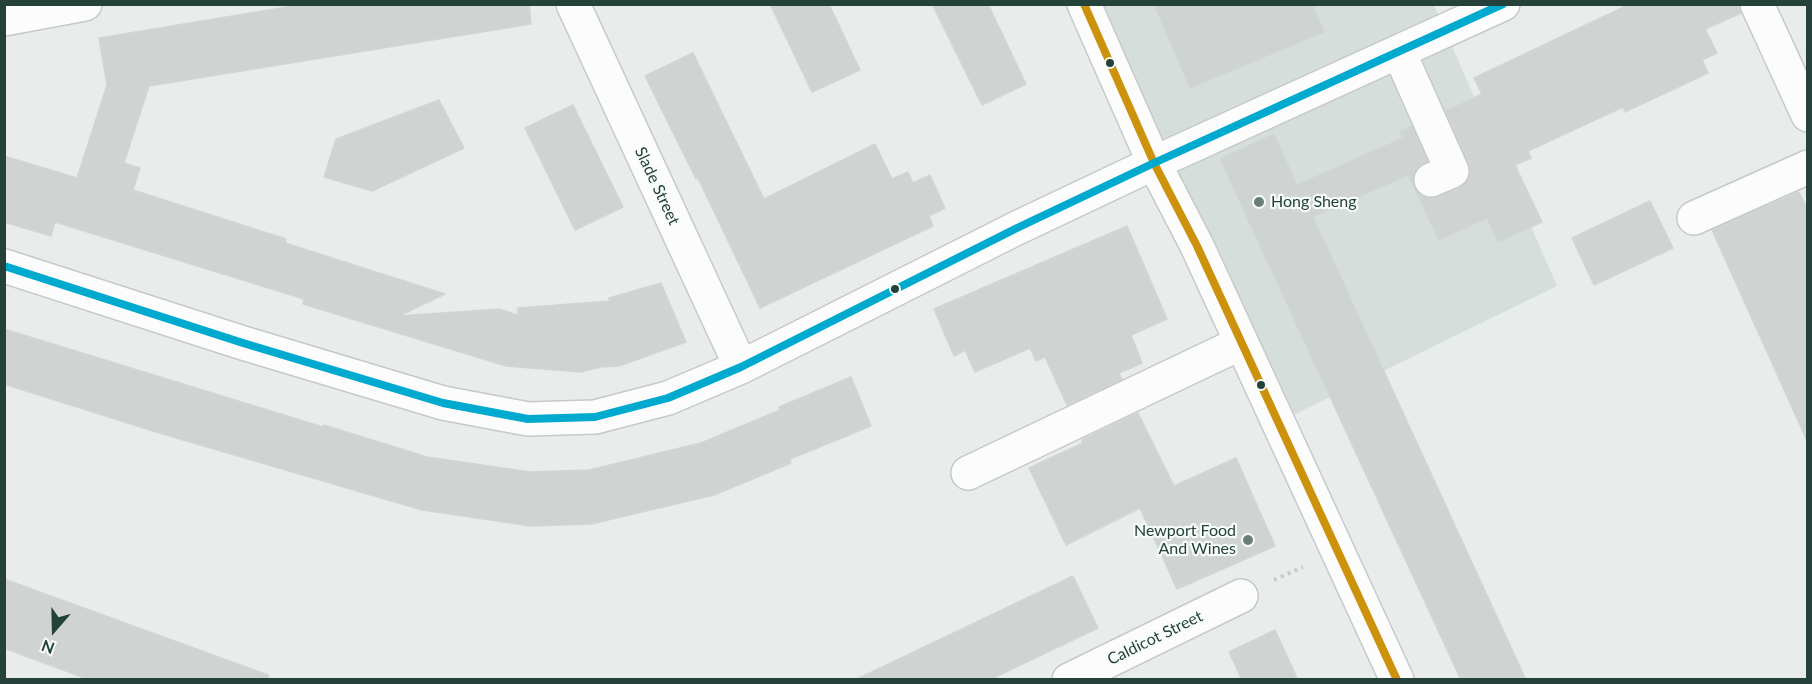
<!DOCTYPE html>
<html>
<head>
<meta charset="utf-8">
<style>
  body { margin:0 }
  #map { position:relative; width:1812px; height:684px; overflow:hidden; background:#e8edeb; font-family:Lato,sans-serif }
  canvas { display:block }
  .frame { position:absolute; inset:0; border:6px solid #24423a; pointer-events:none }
  .north { position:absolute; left:24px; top:600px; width:60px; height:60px; -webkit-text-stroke:4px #f7fbf9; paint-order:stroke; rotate:200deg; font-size:16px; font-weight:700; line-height:24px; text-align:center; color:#24423a }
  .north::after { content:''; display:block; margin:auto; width:21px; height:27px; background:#24423a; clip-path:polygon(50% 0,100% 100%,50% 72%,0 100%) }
</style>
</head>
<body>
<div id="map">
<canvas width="1812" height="684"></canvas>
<div class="frame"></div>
<div class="north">N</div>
</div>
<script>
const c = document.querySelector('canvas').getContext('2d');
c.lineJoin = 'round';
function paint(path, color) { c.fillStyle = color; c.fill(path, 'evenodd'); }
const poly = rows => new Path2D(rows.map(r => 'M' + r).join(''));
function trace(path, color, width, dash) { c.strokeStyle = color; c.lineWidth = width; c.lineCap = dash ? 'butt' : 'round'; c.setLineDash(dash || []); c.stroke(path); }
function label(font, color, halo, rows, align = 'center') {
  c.font = font + ' Lato,sans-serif'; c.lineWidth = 4.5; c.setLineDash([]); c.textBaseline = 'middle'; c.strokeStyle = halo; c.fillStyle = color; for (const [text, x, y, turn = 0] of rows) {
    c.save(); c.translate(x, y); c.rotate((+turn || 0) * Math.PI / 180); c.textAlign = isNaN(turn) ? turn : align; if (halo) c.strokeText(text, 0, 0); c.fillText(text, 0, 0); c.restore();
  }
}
paint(poly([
  [1084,5,1434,5,1557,286,1277,423]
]), '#d6dedb');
const building = poly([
  [305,4,529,4,531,24,149,86,124,163,140,168,133,190,286,239,285,243,445,294,399,316,499,309,518,315,518,308,610,301,609,298,661,283,686,342,619,366,601,367,580,372,506,366,303,304,304,299,55,222,51,236,4,222,4,156,77,178,107,85,99,38,305,4],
  [770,4,829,4,860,70,812,92,770,4],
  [932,4,988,4,1026,84,982,105,932,4],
  [1154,4,1312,4,1324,32,1190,88,1154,4],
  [1630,4,1739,4,1741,13,1705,29,1717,53,1702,60,1708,73,1625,112,1623,107,1528,151,1531,158,1515,165,1542,222,1498,242,1487,218,1439,240,1408,175,1313,217,1526,680,1461,680,1220,159,1274,134,1297,185,1403,138,1400,132,1412,126,1427,161,1416,169,1413,177,1414,187,1420,195,1429,199,1438,197,1460,188,1467,182,1470,174,1469,163,1446,111,1482,94,1474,78,1630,4],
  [693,53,764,199,875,144,892,179,908,172,913,183,930,175,945,208,929,216,933,226,760,308,698,178,696,179,645,76,693,53],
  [439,100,464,148,372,191,324,177,336,139,439,100],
  [573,105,623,207,575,230,525,128,573,105],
  [1799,192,1808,210,1808,443,1712,230,1799,192],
  [1650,201,1673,248,1594,285,1572,238,1650,201],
  [1127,226,1167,319,1131,335,1142,363,1119,373,1122,379,1067,405,1045,357,1036,361,1030,348,975,372,965,350,954,356,934,309,1127,226],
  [4,329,323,427,324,425,427,457,530,472,589,470,701,443,780,410,779,407,851,377,871,426,790,459,791,463,714,495,591,524,531,526,422,510,156,432,4,384,4,329],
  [1138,413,1174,486,1236,458,1275,546,1177,589,1140,508,1066,545,1029,468,1083,443,1082,440,1138,413],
  [1073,576,1098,628,989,680,855,680,1073,576],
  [4,579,268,675,268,680,90,680,4,648,4,579],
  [1275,630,1298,680,1242,680,1229,652,1275,630]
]);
paint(building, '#cfd4d2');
trace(building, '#d1d6d4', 1.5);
const minor = poly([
  [573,4,741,367],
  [1084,4,1154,163,1197,246,1397,680],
  [1757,4,1808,115],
  [4,19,85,4],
  [1399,52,1452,171,1431,180],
  [1694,218,1808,167],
  [4,266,243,343,443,403,528,419,595,417,668,398,741,367,1017,228,1154,163,1503,4],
  [968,473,1241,343],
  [1069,680,1241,596]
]);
trace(minor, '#c5cac8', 36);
trace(poly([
  [1274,580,1303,567]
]), '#c3ccca', 4, [3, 4.5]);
trace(minor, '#fcfcfc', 33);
trace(poly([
  [1084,4,1154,163,1197,246,1397,680]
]), '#cd920c', 8);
trace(poly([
  [4,266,243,343,443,403,528,419,595,417,668,398,741,367,1017,228,1154,163,1503,4]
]), '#00a9ce', 8);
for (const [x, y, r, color] of [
  [1110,63,5,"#24423a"],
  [1259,202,6,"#697e78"],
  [895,289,5,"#24423a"],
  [1261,385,5,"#24423a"],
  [1248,540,6,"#697e78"]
]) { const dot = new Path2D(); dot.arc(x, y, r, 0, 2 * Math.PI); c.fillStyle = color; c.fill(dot); trace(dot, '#f7fbf9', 2); }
label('16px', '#24423a', '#f7fbf9', [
  ["Slade Street",657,186,65],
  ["Caldicot Street",1155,638,-26]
]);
label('16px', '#24423a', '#f7fbf9', [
  ["Hong Sheng",1271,202],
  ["Newport Food",1236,531,"right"],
  ["And Wines",1236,549,"right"]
], 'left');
</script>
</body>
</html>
